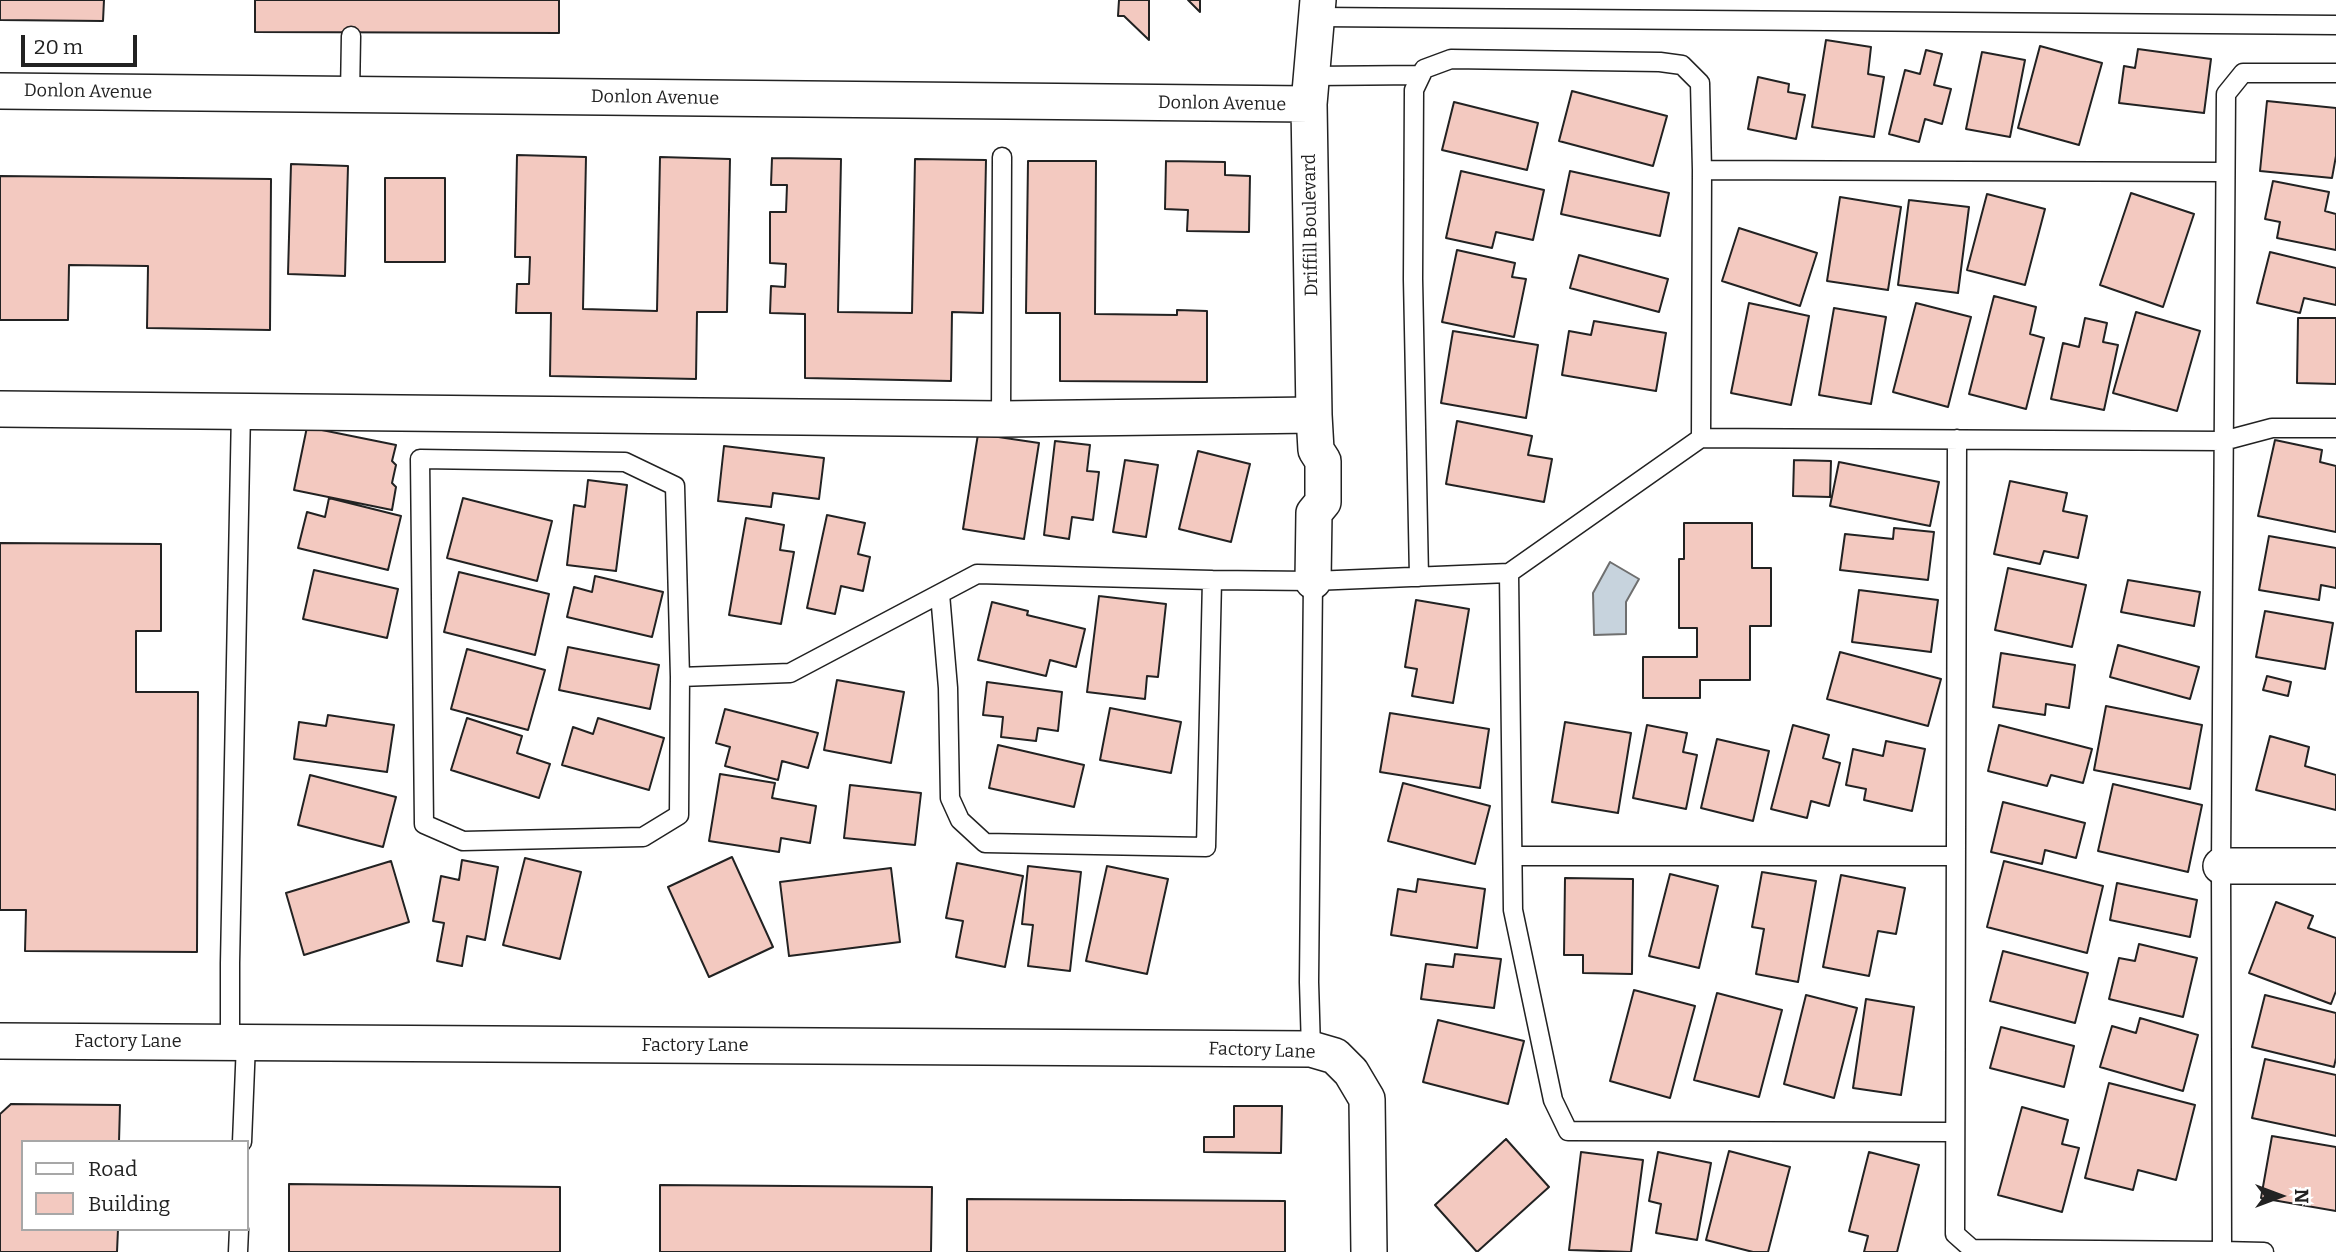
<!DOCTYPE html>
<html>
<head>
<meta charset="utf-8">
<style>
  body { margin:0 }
  #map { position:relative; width:2336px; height:1252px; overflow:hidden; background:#fff; font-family:Bitter,serif }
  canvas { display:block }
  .legend { position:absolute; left:21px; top:1140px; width:228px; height:91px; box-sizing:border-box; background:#fff; border:2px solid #a7a7a7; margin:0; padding:9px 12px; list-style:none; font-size:21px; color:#222 }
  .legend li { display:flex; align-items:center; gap:14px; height:35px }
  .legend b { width:35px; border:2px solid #a7a7a7 }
  .north { position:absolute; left:2245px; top:1161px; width:70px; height:70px; -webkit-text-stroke:5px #fff; paint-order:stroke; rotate:90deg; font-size:19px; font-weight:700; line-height:28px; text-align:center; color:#222 }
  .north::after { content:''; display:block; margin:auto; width:24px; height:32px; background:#222; clip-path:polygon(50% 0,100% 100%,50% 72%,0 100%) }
  .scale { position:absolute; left:21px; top:35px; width:116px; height:32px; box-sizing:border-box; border:4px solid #222; border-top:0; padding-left:9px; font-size:21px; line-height:24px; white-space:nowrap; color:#222; -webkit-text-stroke:5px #fff; paint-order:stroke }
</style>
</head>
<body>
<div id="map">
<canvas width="2336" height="1252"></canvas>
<ul class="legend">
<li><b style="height:9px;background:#fff"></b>Road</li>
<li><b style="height:19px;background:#f3c9c0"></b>Building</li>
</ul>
<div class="north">N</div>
<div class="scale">20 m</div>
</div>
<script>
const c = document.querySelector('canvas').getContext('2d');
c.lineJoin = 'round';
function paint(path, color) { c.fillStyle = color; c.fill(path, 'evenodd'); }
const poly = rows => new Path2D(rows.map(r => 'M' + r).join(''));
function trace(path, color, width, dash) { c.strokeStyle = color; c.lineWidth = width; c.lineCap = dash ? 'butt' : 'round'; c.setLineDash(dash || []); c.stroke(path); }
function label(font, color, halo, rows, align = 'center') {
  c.font = font + ' Bitter,serif'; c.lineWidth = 5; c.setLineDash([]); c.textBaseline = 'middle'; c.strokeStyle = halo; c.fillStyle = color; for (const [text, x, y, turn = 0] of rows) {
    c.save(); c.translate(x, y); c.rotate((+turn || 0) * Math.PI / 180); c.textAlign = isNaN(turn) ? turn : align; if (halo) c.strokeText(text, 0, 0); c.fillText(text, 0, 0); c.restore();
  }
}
const water = poly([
  [1610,562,1639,579,1626,602,1626,634,1594,635,1593,593,1610,562]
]);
paint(water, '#c7d3dd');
trace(water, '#6f6f6f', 2);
const building = poly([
  [0,0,104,0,103,21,0,20,0,0],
  [255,0,559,0,559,33,255,32,255,0],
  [1119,0,1149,0,1149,40,1124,16,1118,16,1119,0],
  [1188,0,1200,0,1200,12,1188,0],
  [1826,40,1871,47,1868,74,1884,77,1874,137,1812,127,1826,40],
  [2040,46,2102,63,2079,145,2018,128,2040,46],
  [2138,49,2211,59,2204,113,2119,103,2124,66,2135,68,2138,49],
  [1926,50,1942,54,1934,85,1951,89,1942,124,1925,119,1919,142,1889,134,1905,70,1920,74,1926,50],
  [1982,52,2025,60,2010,137,1966,129,1982,52],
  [1758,77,1789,84,1788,92,1805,95,1796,139,1748,129,1758,77],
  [1572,91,1667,116,1653,166,1559,141,1572,91],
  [2267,101,2336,108,2336,156,2332,178,2260,171,2267,101],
  [1454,102,1538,123,1527,170,1442,150,1454,102],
  [517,155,586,157,583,309,657,311,660,157,730,159,727,312,697,312,696,379,550,376,551,313,516,313,517,284,529,284,530,257,515,257,517,155],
  [772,158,841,159,838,312,912,313,915,159,986,160,983,313,952,312,951,381,805,378,805,314,770,313,771,286,785,287,786,264,770,263,770,212,786,212,787,185,771,185,772,158],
  [1028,161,1096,161,1095,314,1177,315,1177,310,1207,311,1207,382,1060,381,1060,313,1026,313,1028,161],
  [1166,161,1225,162,1225,175,1250,176,1249,232,1187,231,1188,210,1165,209,1166,161],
  [291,164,348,166,345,276,288,274,291,164],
  [1461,171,1544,190,1533,240,1496,232,1492,248,1446,238,1461,171],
  [1570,171,1669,193,1660,236,1561,214,1570,171],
  [0,176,271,179,270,330,147,328,148,266,69,265,68,320,0,320,0,176],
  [385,178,445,178,445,262,385,262,385,178],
  [2273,181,2329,192,2325,211,2336,214,2336,250,2277,238,2280,222,2265,219,2273,181],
  [2131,193,2194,214,2163,307,2100,285,2131,193],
  [1987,194,2045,209,2025,285,1967,270,1987,194],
  [1840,197,1901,207,1888,290,1827,281,1840,197],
  [1909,200,1969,207,1958,293,1898,285,1909,200],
  [1739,228,1817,253,1800,306,1722,281,1739,228],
  [1457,250,1515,263,1512,277,1526,279,1514,337,1442,322,1457,250],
  [2270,252,2336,268,2336,305,2304,298,2300,313,2257,303,2270,252],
  [1579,255,1668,279,1659,312,1570,288,1579,255],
  [1994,296,2036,307,2030,334,2044,338,2026,409,1969,394,1994,296],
  [1749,303,1809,316,1791,405,1731,393,1749,303],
  [1916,303,1971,317,1948,407,1893,392,1916,303],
  [1834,308,1886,317,1871,404,1819,395,1834,308],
  [2136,312,2200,331,2177,411,2113,393,2136,312],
  [2085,318,2107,323,2103,342,2118,345,2104,410,2051,399,2063,343,2079,347,2085,318],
  [2298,318,2336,318,2336,384,2297,383,2298,318],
  [1594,321,1666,333,1656,391,1562,375,1569,331,1591,335,1594,321],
  [1453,331,1538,345,1526,418,1441,403,1453,331],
  [1457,421,1532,436,1528,455,1552,459,1544,502,1446,484,1457,421],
  [307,427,396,445,392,461,396,465,392,483,396,487,392,510,294,490,307,427],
  [978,434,1039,443,1024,539,963,529,978,434],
  [2275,440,2322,450,2320,462,2336,466,2336,532,2258,516,2275,440],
  [1055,441,1090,445,1087,471,1099,472,1093,520,1072,517,1069,539,1044,535,1055,441],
  [724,446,824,458,819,499,773,493,771,507,718,501,724,446],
  [1198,451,1250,464,1231,542,1179,529,1198,451],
  [1125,460,1158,465,1146,537,1113,532,1125,460],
  [1794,460,1831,461,1830,497,1793,496,1794,460],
  [1839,462,1939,482,1930,526,1830,506,1839,462],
  [588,480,627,485,616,571,567,565,574,505,585,507,588,480],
  [2010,481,2067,493,2063,511,2087,516,2078,558,2044,551,2040,564,1994,554,2010,481],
  [329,498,401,516,388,570,298,548,307,512,325,517,329,498],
  [463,498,552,521,537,581,447,558,463,498],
  [827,515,865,523,858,554,870,557,863,591,841,586,835,614,807,608,827,515],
  [746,518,784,525,780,550,794,552,781,624,729,615,746,518],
  [1684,523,1752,523,1752,568,1771,568,1771,626,1750,626,1750,680,1700,680,1700,698,1643,698,1643,657,1697,657,1697,628,1679,628,1679,559,1684,559,1684,523],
  [1894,528,1934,532,1928,580,1840,570,1845,534,1893,539,1894,528],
  [2269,536,2336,548,2336,588,2321,585,2319,600,2259,590,2269,536],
  [0,543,161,544,161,631,136,631,136,692,198,692,197,952,25,951,26,910,0,910,0,543],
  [2008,568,2086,585,2072,647,1995,630,2008,568],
  [314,570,398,589,387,638,303,619,314,570],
  [459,572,549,594,535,655,444,632,459,572],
  [595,576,663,592,652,637,567,617,574,587,592,592,595,576],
  [2128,580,2200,592,2194,626,2121,612,2128,580],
  [1859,590,1938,600,1931,652,1852,642,1859,590],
  [1099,596,1166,604,1158,677,1147,676,1145,699,1087,692,1099,596],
  [1416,600,1469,609,1453,703,1412,696,1417,669,1405,667,1416,600],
  [992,602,1028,611,1027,615,1085,629,1076,667,1050,660,1046,676,978,660,992,602],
  [2265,611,2333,623,2325,669,2256,657,2265,611],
  [2118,645,2199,667,2190,699,2110,677,2118,645],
  [568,647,659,665,650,709,559,690,568,647],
  [467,649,545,670,528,730,451,709,467,649],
  [1840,652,1941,679,1928,726,1827,699,1840,652],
  [2001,653,2075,665,2069,708,2046,704,2045,715,1993,707,2001,653],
  [2267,676,2291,682,2288,696,2263,690,2267,676],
  [837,680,904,692,891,763,824,750,837,680],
  [987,682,1062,692,1058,731,1038,728,1036,741,1001,737,1003,717,983,715,987,682],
  [2106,706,2202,725,2190,789,2094,770,2106,706],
  [1110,708,1181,722,1171,773,1100,760,1110,708],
  [725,709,818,733,808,768,782,761,778,780,725,766,730,747,716,743,725,709],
  [1390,713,1489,729,1480,788,1380,772,1390,713],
  [328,715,394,725,387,772,294,759,299,722,326,726,328,715],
  [467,718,522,736,517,753,550,764,539,798,451,770,467,718],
  [598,718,664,738,649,790,562,765,573,727,593,734,598,718],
  [1565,722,1631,733,1618,813,1552,802,1565,722],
  [1647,725,1687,733,1683,752,1697,755,1686,809,1633,798,1647,725],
  [1793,725,1829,735,1823,758,1840,763,1829,806,1811,801,1807,818,1771,809,1793,725],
  [1999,725,2092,749,2083,783,2051,775,2047,786,1988,771,1999,725],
  [2270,736,2309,747,2305,766,2336,775,2336,810,2256,790,2270,736],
  [1717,739,1769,751,1753,821,1701,808,1717,739],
  [1886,741,1925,749,1912,811,1864,800,1866,789,1846,785,1853,749,1883,756,1886,741],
  [998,745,1084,765,1074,807,989,788,998,745],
  [720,774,775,783,772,798,816,806,810,843,781,838,779,852,709,841,720,774],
  [310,775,396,797,383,847,298,825,310,775],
  [1403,783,1490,806,1475,864,1388,841,1403,783],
  [2113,784,2202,805,2188,872,2098,851,2113,784],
  [850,785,921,793,915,845,844,838,850,785],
  [2003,802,2085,823,2076,858,2045,850,2042,864,1991,852,2003,802],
  [732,857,773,947,709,977,668,887,732,857],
  [525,858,581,872,560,959,503,945,525,858],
  [462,860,498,867,485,940,467,936,462,966,437,961,444,923,433,921,441,876,459,880,462,860],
  [391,861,409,922,304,955,286,893,391,861],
  [2004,861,2103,886,2087,953,1987,927,2004,861],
  [957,863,1023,876,1005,967,956,957,963,921,946,918,957,863],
  [1028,866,1081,872,1070,971,1028,966,1033,925,1022,924,1028,866],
  [1107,866,1168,879,1147,974,1086,961,1107,866],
  [891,868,900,942,789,956,780,882,891,868],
  [1762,872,1816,881,1798,982,1756,974,1764,929,1752,927,1762,872],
  [1670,874,1718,886,1699,968,1649,956,1670,874],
  [1841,875,1905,888,1896,934,1878,931,1869,976,1823,967,1841,875],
  [1565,878,1633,879,1632,974,1583,973,1583,955,1564,955,1565,878],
  [1418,879,1485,889,1477,948,1391,935,1398,889,1416,892,1418,879],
  [2117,883,2197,900,2190,937,2110,920,2117,883],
  [2276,902,2313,916,2308,928,2336,938,2336,991,2331,1004,2249,973,2276,902],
  [2139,944,2197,958,2183,1017,2109,999,2119,958,2135,961,2139,944],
  [2003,951,2088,973,2075,1023,1990,1001,2003,951],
  [1455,954,1501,959,1494,1008,1421,999,1426,964,1453,967,1455,954],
  [1634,990,1695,1006,1670,1098,1610,1081,1634,990],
  [1717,993,1782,1010,1759,1097,1694,1080,1717,993],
  [1806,995,1857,1008,1834,1098,1784,1084,1806,995],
  [2265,995,2336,1013,2336,1058,2334,1067,2252,1047,2265,995],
  [1866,999,1914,1007,1901,1095,1853,1088,1866,999],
  [2140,1018,2198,1035,2183,1091,2100,1067,2112,1026,2136,1033,2140,1018],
  [1438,1020,1524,1041,1508,1104,1423,1082,1438,1020],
  [2001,1027,2074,1046,2064,1087,1990,1068,2001,1027],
  [2265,1059,2336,1075,2336,1136,2252,1118,2265,1059],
  [2109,1083,2195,1105,2176,1180,2138,1170,2133,1190,2085,1178,2109,1083],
  [11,1104,120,1105,119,1142,23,1142,23,1229,118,1229,117,1252,0,1252,0,1114,11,1104],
  [1234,1106,1282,1106,1281,1153,1204,1152,1204,1137,1234,1137,1234,1106],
  [2022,1107,2068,1120,2062,1144,2079,1148,2062,1212,1998,1195,2022,1107],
  [2272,1136,2336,1147,2336,1211,2261,1198,2272,1136],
  [1506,1139,1549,1187,1477,1252,1435,1205,1506,1139],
  [1729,1151,1790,1167,1768,1252,1753,1252,1706,1240,1729,1151],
  [1581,1152,1643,1160,1631,1252,1569,1250,1581,1152],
  [1658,1152,1711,1163,1697,1240,1656,1233,1661,1204,1649,1201,1658,1152],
  [1869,1152,1919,1165,1897,1252,1864,1252,1868,1236,1849,1231,1869,1152],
  [289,1184,560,1187,560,1252,289,1252,289,1184],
  [660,1185,932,1187,931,1252,660,1252,660,1185],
  [967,1199,1285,1201,1285,1252,967,1252,967,1199]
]);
paint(building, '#f3c9c0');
trace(building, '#222', 2);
const service = poly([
  [1318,17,2336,25],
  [1312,76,1421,75],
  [350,95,351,36],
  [1001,419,1002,157],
  [1701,438,1702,170,2224,172],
  [1957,439,1955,1234,1972,1249,2222,1251,2221,866,2226,94,2243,73,2336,73],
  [1509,573,1513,910,1553,1100,1568,1131,1955,1132],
  [1419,577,1413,279,1414,90,1424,69,1451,59,1660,62,1682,65,1700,83,1702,170],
  [1212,580,1313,581,1509,573,1701,438,2223,441,2272,428,2336,428],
  [680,677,679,815,643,837,463,841,424,824,420,459,625,462,675,486,680,677,790,673,977,574,1212,580,1206,847,985,843,960,820,950,798,948,688,940,594],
  [1513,856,1956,856],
  [230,1043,230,963,241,411],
  [1311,1049,1309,982,1313,581],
  [242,1142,246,1043],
  [2222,1251,2264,1252],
  [238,1252,239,1229]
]);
const minor = poly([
  [0,91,1309,104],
  [0,409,1001,419,1314,415],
  [1313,581,1314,513,1323,502,1323,461,1316,450,1314,415,1309,104,1318,0],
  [2221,866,2336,866],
  [0,1041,1311,1049,1335,1056,1351,1072,1367,1099,1369,1252]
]);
trace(service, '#222', 21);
trace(minor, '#222', 38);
trace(service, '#fff', 18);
trace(minor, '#fff', 35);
label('18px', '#222', '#fff', [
  ["Donlon Avenue",88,92,1],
  ["Donlon Avenue",655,98,1],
  ["Donlon Avenue",1222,104,1],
  ["Driffill Boulevard",1311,225,-91],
  ["Factory Lane",128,1042],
  ["Factory Lane",695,1046],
  ["Factory Lane",1262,1051,2]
]);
</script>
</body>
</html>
